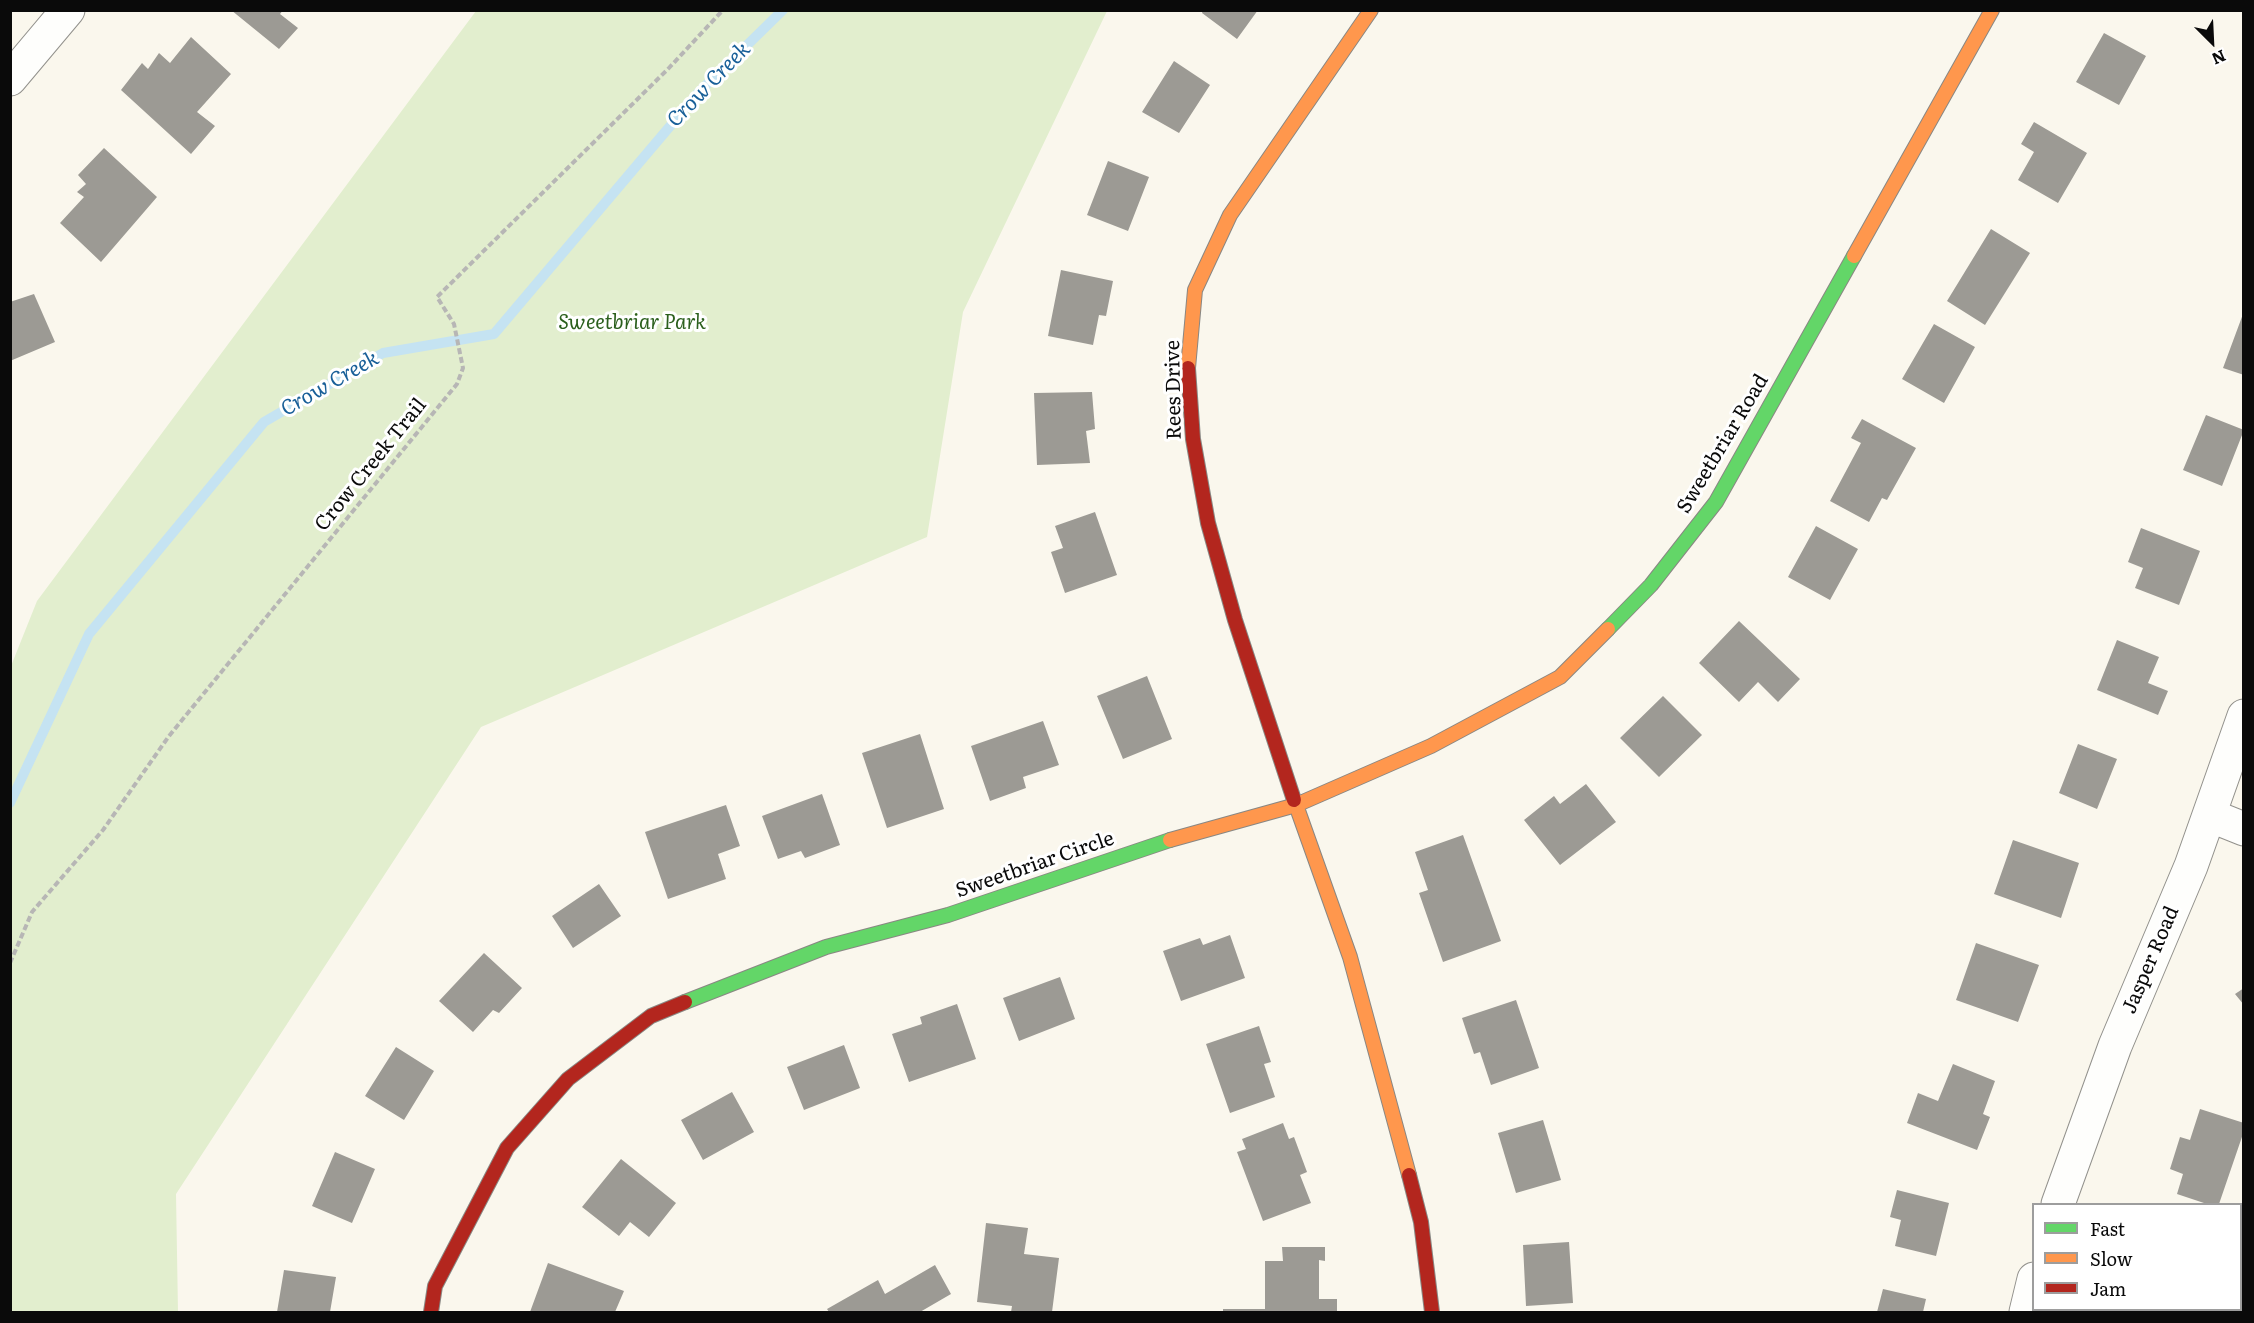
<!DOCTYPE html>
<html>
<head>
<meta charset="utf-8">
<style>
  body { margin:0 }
  #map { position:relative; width:2254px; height:1323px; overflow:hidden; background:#faf7ed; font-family:Literata,serif }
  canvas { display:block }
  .frame { position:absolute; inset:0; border:12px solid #0a0a0a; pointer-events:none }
  .legend { position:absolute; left:2032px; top:1203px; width:210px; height:108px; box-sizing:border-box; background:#fff; border:2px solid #9d9d9d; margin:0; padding:8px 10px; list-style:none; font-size:18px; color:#0a0a0a }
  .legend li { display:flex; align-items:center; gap:12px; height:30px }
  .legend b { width:30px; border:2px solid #9d9d9d }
  .north { position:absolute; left:2182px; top:12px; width:60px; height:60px; -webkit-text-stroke:4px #fff; paint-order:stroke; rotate:156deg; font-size:16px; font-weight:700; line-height:24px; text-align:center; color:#0a0a0a }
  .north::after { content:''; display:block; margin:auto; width:21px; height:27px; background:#0a0a0a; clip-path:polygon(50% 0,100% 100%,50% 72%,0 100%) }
</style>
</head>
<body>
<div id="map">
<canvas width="2254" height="1323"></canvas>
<div class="frame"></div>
<ul class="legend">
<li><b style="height:8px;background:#63d668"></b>Fast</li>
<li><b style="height:8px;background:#ff974d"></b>Slow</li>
<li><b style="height:8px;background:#b3261e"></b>Jam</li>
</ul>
<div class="north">N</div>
</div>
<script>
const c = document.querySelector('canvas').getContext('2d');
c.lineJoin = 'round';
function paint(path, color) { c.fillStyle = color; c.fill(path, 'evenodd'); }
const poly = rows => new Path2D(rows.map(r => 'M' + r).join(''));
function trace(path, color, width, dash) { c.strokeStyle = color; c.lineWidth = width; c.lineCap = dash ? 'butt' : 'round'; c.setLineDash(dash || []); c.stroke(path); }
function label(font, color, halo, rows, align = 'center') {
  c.font = font + ' Literata,serif'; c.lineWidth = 6; c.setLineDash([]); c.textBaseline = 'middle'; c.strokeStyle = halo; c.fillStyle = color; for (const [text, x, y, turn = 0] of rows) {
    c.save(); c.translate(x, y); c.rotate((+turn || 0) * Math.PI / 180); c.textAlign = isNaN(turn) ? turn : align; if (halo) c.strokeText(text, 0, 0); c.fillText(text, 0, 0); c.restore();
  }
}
paint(poly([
  [476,11,1107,11,963,312,927,537,481,727,176,1194,178,1312,11,1312,11,666,37,601]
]), '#e2eece');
trace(poly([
  [10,803,89,634,264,422,383,353,494,334,699,92,783,10]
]), '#c5e3f2', 10);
paint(poly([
  [231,10,283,10,280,14,298,28,279,49],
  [1203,10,1258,10,1237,39,1202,13],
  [2104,33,2146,56,2119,105,2076,82],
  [191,37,231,74,197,112,215,126,191,154,121,90,142,63,148,69,159,53,170,63],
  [1174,61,1210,85,1179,133,1142,112],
  [2034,122,2087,153,2058,203,2018,180,2034,152,2021,144],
  [104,148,157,197,101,262,60,223,84,197,77,192,86,184,78,175],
  [1108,161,1149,177,1128,231,1087,215],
  [1991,229,2030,253,1985,325,1947,301],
  [1061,270,1113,281,1106,316,1099,315,1093,345,1048,336],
  [34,294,55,342,10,361,10,302],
  [2243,314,2244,314,2244,375,2223,368],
  [1934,324,1975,347,1944,403,1902,379],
  [1092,392,1095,429,1086,431,1090,463,1037,465,1034,393],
  [2206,415,2244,430,2222,486,2183,470],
  [1862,419,1916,448,1887,500,1882,498,1869,522,1830,501,1861,443,1851,438],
  [1095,512,1117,575,1065,593,1051,552,1063,548,1055,526],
  [1816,526,1858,549,1830,600,1788,577],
  [2141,528,2200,551,2179,605,2135,588,2143,568,2128,562],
  [1739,621,1800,679,1778,702,1758,682,1739,702,1699,663],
  [2117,640,2159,657,2148,683,2168,691,2158,715,2097,690],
  [1147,676,1172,739,1123,759,1097,696],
  [1663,696,1702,735,1659,777,1620,738],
  [1043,721,1059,765,1023,777,1026,788,990,801,971,746],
  [920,734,944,809,887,828,862,753],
  [2078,744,2117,759,2097,809,2059,793],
  [1586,784,1616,822,1560,865,1524,820,1554,796,1560,804],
  [822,794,840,845,805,858,801,851,778,859,762,816],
  [726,805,740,846,718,854,726,879,668,899,645,832],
  [1463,835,1501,941,1443,962,1419,893,1428,890,1415,852],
  [2013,840,2079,863,2061,918,1994,894],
  [599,884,621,916,573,948,552,916],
  [1230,935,1245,978,1181,1001,1163,951,1200,938,1203,945],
  [1976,943,2039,965,2018,1022,1956,1000],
  [484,953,522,988,499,1013,493,1010,473,1032,439,1001],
  [1060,977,1075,1019,1019,1041,1003,998],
  [2244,988,2244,1005,2235,994],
  [1516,1000,1539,1068,1491,1085,1480,1052,1474,1054,1462,1018],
  [957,1004,976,1059,909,1082,892,1034,922,1024,920,1017],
  [1259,1026,1271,1062,1264,1064,1275,1097,1230,1113,1206,1044],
  [844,1045,860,1088,804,1110,787,1067],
  [396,1047,434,1071,404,1120,365,1096],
  [1953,1064,1995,1081,1983,1114,1990,1117,1977,1150,1907,1123,1918,1093,1938,1101],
  [732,1092,754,1132,703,1160,681,1120],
  [2200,1109,2244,1123,2244,1131,2219,1204,2207,1204,2177,1194,2183,1174,2170,1169,2180,1137,2190,1140],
  [1543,1120,1561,1180,1516,1193,1498,1133],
  [1283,1123,1289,1139,1294,1137,1307,1172,1300,1175,1311,1203,1263,1221,1237,1152,1246,1149,1242,1139],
  [335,1152,375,1169,352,1223,312,1206],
  [621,1159,676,1203,649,1237,630,1222,619,1236,582,1207],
  [1897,1190,1949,1203,1936,1256,1895,1246,1901,1220,1890,1217],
  [986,1223,1028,1228,1024,1254,1059,1258,1052,1312,1011,1312,1012,1306,977,1302],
  [1569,1242,1573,1303,1526,1306,1523,1245],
  [1282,1247,1325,1247,1325,1261,1319,1260,1319,1299,1337,1299,1337,1312,1223,1312,1223,1309,1265,1309,1265,1261,1283,1261],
  [548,1263,624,1291,615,1312,530,1312],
  [935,1265,951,1294,920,1312,829,1312,827,1309,878,1280,885,1294],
  [284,1270,336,1277,330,1312,277,1312],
  [1883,1289,1926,1299,1923,1312,1877,1312]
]), '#9c9a94');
const street = poly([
  [10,79,68,10],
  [2209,815,2244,829],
  [2058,1204,2115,1046,2191,866,2244,716],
  [2026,1312,2034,1279]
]);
const fast = poly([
  [1608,629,1651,585,1716,502,1854,256],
  [685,1002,826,947,948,915,1170,840]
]);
const slow = poly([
  [1854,256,1992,10],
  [1188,368,1195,290,1230,215,1371,10],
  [1294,800,1296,805,1431,746,1560,677,1608,629],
  [1170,840,1296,805,1350,957,1409,1175]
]);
const jam = poly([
  [1188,368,1193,439,1208,523,1235,620,1294,800],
  [1409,1175,1421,1222,1432,1312],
  [431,1312,435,1286,507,1148,568,1079,651,1016,685,1002]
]);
trace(street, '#92918c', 35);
trace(fast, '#898783', 16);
trace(slow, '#898783', 16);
trace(jam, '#898783', 16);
trace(poly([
  [10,963,32,912,103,830,169,736,457,384,463,368,454,324,437,297,668,69,723,10]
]), '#b7b6b5', 4, [6, 3]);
trace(street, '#fefefc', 33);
trace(fast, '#63d668', 14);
trace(slow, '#ff974d', 14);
trace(jam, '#b3261e', 14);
label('italic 20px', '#2b5f1d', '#fff', [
  ["Sweetbriar Park",632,323]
]);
label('20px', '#0a0a0a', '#fff', [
  ["Rees Drive",1174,390,-91],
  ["Sweetbriar Road",1723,444,-59],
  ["Crow Creek Trail",371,465,-51],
  ["Sweetbriar Circle",1035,865,-19],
  ["Jasper Road",2151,960,-67]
]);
label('italic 21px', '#185f98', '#fff', [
  ["Crow Creek",709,85,-46],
  ["Crow Creek",330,384,-30]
]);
</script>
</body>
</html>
